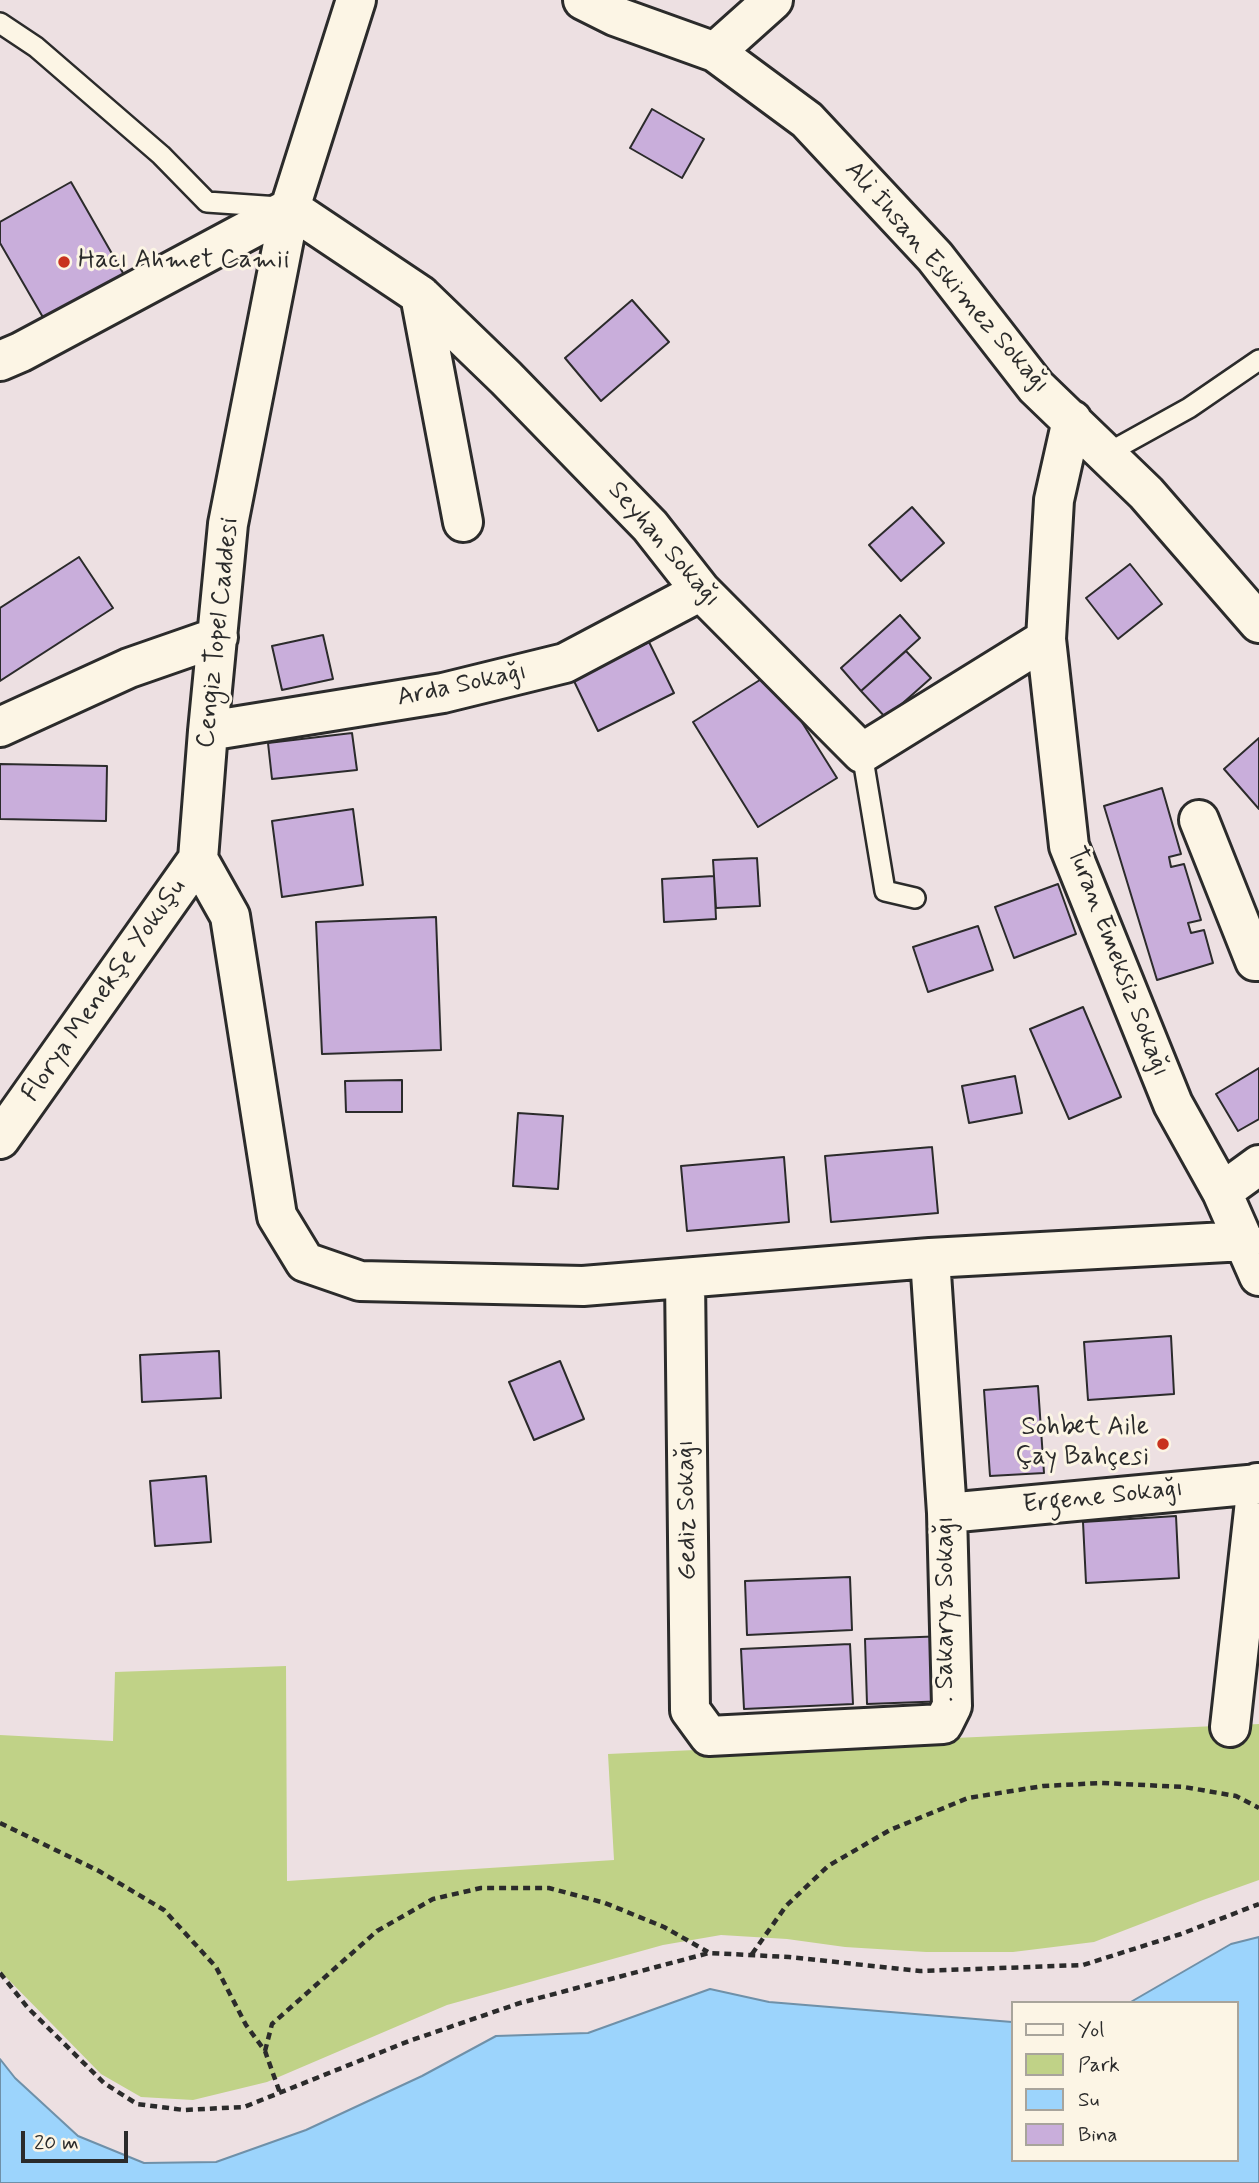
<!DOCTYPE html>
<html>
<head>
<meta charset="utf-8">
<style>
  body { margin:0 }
  #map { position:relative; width:1259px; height:2183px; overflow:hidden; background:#ede0e2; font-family:Mynerve,sans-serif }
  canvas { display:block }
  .legend { position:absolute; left:1011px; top:2001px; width:228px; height:161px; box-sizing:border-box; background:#fcf5e5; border:2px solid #a8a49b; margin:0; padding:9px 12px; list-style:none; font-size:21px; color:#2b2b2b }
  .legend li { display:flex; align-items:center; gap:14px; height:35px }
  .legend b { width:35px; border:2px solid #a8a49b }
  .scale { position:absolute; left:21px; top:2131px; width:107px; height:32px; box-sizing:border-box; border:4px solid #2b2b2b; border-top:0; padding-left:9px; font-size:21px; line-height:24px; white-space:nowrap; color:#2b2b2b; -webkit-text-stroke:5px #fcf5e5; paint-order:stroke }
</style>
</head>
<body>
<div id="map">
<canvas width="1259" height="2183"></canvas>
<ul class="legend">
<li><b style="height:9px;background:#fcf5e5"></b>Yol</li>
<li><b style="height:19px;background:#c0d287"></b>Park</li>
<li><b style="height:19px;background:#9cd4fc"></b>Su</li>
<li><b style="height:19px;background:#c9aedb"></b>Bina</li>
</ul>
<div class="scale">20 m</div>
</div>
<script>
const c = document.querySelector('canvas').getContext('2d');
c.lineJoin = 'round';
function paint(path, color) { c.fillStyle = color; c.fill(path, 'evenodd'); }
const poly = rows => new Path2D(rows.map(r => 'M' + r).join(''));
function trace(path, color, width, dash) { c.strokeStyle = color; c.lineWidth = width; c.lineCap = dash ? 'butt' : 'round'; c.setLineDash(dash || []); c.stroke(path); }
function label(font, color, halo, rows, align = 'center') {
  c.font = font + ' Mynerve,sans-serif'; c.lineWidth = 6; c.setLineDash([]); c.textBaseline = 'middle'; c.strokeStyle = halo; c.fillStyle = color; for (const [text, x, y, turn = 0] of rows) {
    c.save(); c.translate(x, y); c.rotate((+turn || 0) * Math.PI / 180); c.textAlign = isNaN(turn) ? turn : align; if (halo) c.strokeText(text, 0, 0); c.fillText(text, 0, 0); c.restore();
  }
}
paint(poly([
  [286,1666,287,1881,614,1860,608,1754,1259,1724,1259,1880,1203,1900,1094,1942,1013,1952,926,1952,845,1947,787,1939,721,1935,663,1945,447,2005,267,2082,193,2100,141,2097,101,2074,0,1971,0,1735,113,1741,115,1672]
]), '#c0d287');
const water = poly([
  [1259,1937,1259,2183,0,2183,0,2059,15,2078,78,2136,144,2163,216,2162,306,2130,422,2076,496,2036,588,2033,710,1989,769,2002,1012,2022,1012,2160,1236,2160,1236,2003,1129,2003,1231,1944,1259,1937]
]);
paint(water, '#9cd4fc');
trace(water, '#6f90a8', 2);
const building = poly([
  [652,109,704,139,682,178,630,148,652,109],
  [71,182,127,280,48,326,0,243,0,222,71,182],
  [632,300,669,342,601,401,565,358,632,300],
  [912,507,944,543,901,581,869,545,912,507],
  [79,557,113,608,0,681,0,608,79,557],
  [1130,564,1162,604,1118,639,1086,598,1130,564],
  [900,615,920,638,861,691,841,668,900,615],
  [323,635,333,679,282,690,272,646,323,635],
  [649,642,674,693,598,731,573,679,649,642],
  [906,651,931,678,886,718,861,691,906,651],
  [771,673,837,778,758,827,693,722,771,673],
  [352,733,357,770,272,779,268,743,352,733],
  [1259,738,1259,809,1224,769,1259,738],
  [0,764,107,766,106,821,0,819,0,764],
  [1162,788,1181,854,1169,857,1171,867,1184,864,1201,920,1188,923,1191,933,1204,930,1213,963,1157,980,1104,806,1162,788],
  [353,809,363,885,282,897,272,821,353,809],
  [757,858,760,906,716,908,713,860,757,858],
  [714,876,716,919,664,922,662,879,714,876],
  [1058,884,1076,934,1014,958,995,907,1058,884],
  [436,917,441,1050,322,1054,316,922,436,917],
  [978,926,993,970,928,992,913,947,978,926],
  [1083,1007,1121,1097,1069,1119,1030,1029,1083,1007],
  [1259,1068,1259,1119,1238,1131,1216,1094,1259,1068],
  [1015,1076,1022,1113,969,1123,962,1086,1015,1076],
  [402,1080,402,1112,346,1112,345,1081,402,1080],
  [518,1113,563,1116,558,1189,513,1186,518,1113],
  [932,1147,938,1213,831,1222,825,1156,932,1147],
  [784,1157,789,1222,687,1231,681,1166,784,1157],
  [1171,1336,1174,1394,1088,1400,1084,1342,1171,1336],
  [219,1351,221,1398,142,1402,140,1355,219,1351],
  [560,1361,584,1419,534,1440,509,1382,560,1361],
  [1038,1386,1044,1473,990,1476,984,1390,1038,1386],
  [206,1476,211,1542,155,1546,150,1481,206,1476],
  [1176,1516,1179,1578,1086,1583,1083,1522,1176,1516],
  [850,1577,852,1630,747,1635,745,1581,850,1577],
  [947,1636,949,1701,867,1704,865,1639,947,1636],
  [850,1644,853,1704,744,1709,741,1649,850,1644]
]);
paint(building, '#c9aedb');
trace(building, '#2b2b2b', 2);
const lane = poly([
  [0,23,36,47,161,155,207,202,279,207],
  [1106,454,1189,408,1259,360],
  [862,753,885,891,915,898]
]);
const street = poly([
  [356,0,290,208,228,524,208,731,198,859,230,916,277,1216,305,1262,360,1281,583,1286,930,1258,1245,1241],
  [583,0,615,16,715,52,807,120,935,257,1036,387,1146,493,1259,623],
  [715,52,773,0],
  [420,295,463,522],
  [0,361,21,352,290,208,420,295,506,378,650,526,701,591,862,753,1046,639],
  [1072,420,1054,500,1046,639,1069,846,1173,1104,1222,1192,1259,1276],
  [0,727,129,668,218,637],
  [208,731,443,693,565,663,701,591],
  [1199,820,1255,961,1259,961],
  [0,1139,198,859],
  [1222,1192,1259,1165],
  [685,1278,690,1710,709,1736,943,1724,952,1706,947,1513,930,1258],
  [947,1513,1259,1484],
  [1230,1727,1257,1483]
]);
trace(lane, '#2b2b2b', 24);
trace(street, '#2b2b2b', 44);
trace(poly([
  [0,1823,99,1871,164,1910,216,1967,246,2025,265,2051,280,2093],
  [752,1954,786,1906,828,1866,890,1830,968,1798,1043,1786,1102,1783,1184,1787,1236,1796,1259,1808],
  [0,1973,28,2008,104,2083,137,2104,184,2110,244,2107,409,2041,520,2003,709,1953,789,1957,920,1971,1083,1965,1181,1934,1259,1904],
  [265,2051,272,2024,377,1931,433,1899,481,1888,549,1888,605,1903,664,1927,708,1952]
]), '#2b2b2b', 4.5, [7, 5]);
trace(lane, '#fcf5e5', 19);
trace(street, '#fcf5e5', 38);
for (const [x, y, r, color] of [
  [64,262,7,"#c8321e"],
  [1163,1444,7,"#c8321e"]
]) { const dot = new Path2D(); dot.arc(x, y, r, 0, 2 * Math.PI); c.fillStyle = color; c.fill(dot); trace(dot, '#fcf5e5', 2.5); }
label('26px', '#2b2b2b', '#fcf5e5', [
  ["Hacı Ahmet Camii",78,262],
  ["Sohbet Aile",1149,1429,"right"],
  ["Çay Bahçesi",1149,1459,"right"]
], 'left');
label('26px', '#2b2b2b', '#fcf5e5', [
  ["Ali İhsan Eskimez Sokağı",946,278,49],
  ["Seyhan Sokağı",663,545,49],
  ["Cengiz Topel Caddesi",219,633,-84],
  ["Arda Sokağı",462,686,-12],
  ["Turan Emeksiz Sokağı",1117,962,69],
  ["Florya Menekşe Yokuşu",105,991,-55],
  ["Ergene Sokağı",1103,1498,-6],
  ["Gediz Sokağı",688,1510,-91],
  [". Sakarya Sokağı",947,1609,-90]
]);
</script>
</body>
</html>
